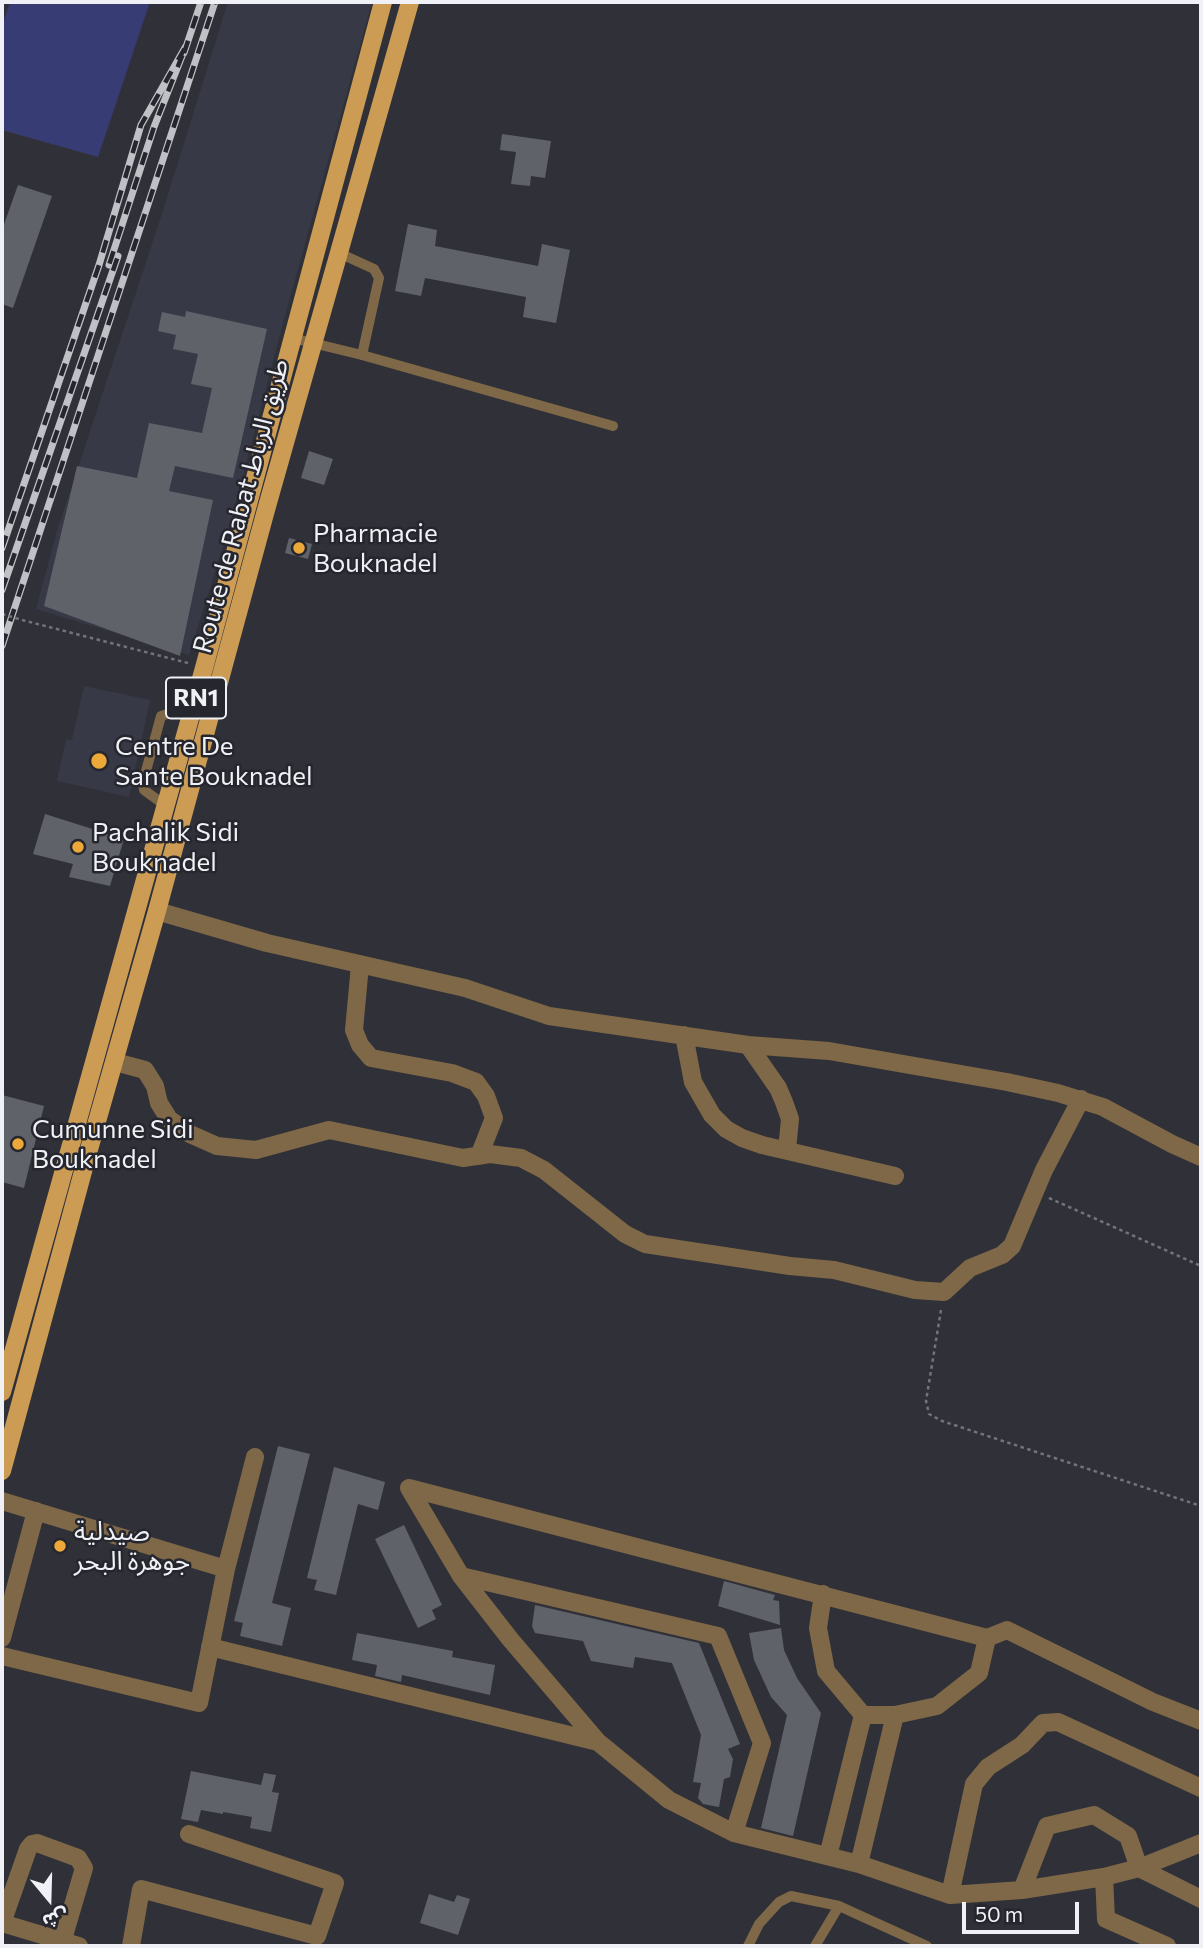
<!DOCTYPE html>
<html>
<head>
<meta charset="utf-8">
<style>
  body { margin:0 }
  #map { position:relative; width:1203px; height:1948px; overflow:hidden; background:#303138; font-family:Commissioner,"Noto Sans Arabic",sans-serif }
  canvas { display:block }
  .frame { position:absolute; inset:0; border:4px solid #f0f1f6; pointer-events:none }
  .north { position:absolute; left:14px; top:1864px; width:70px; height:70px; -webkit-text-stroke:5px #26272e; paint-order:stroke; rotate:161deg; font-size:19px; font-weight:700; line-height:28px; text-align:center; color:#f0f1f6 }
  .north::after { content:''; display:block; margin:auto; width:24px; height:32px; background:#f0f1f6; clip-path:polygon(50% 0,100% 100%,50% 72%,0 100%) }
  .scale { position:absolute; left:962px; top:1902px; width:117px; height:32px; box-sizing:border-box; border:4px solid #f0f1f6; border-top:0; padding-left:9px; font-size:21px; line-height:24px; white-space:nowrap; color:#f0f1f6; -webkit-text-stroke:5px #26272e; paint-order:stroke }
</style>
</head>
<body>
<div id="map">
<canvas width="1203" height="1948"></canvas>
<div class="frame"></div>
<div class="north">ش</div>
<div class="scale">50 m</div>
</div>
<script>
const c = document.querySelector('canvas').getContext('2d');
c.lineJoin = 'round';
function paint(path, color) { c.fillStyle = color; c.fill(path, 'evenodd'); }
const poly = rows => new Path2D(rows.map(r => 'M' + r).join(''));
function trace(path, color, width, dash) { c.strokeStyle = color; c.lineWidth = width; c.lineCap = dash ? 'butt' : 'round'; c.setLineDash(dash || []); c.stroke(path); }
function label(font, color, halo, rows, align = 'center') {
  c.font = font + ' Commissioner,"Noto Sans Arabic",sans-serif'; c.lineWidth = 5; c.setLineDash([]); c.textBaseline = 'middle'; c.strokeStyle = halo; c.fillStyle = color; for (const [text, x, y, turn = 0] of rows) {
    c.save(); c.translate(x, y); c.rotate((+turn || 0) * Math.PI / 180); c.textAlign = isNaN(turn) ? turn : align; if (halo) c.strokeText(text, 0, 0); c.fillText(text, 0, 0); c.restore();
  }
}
paint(poly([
  [228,2,372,2,282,327,232,518,189,655,36,609,57,531,161,217],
  [84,686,150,700,129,797,57,781,66,740,72,740]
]), '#373946');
paint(poly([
  [10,2,150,2,98,157,2,130,2,26]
]), '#373c75');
paint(poly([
  [502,134,551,141,545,178,531,176,530,186,511,184,516,152,500,150],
  [18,185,52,196,13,308,2,304,2,230],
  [408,224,437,230,435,246,538,266,542,244,570,250,556,323,523,317,526,297,425,278,421,296,395,291],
  [186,311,267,329,233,478,175,466,169,491,213,500,180,656,44,606,77,466,137,478,149,423,202,433,212,388,191,384,198,354,173,349,176,335,158,331,162,312,185,317],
  [309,451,333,459,324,485,301,478],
  [289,538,312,544,308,559,285,553],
  [45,814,124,839,110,886,69,877,73,864,33,854],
  [2,1095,44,1106,24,1188,2,1182],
  [278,1446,310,1454,272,1603,291,1608,282,1646,240,1636,243,1623,234,1621],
  [334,1467,385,1482,378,1510,358,1504,336,1595,314,1590,317,1580,307,1578],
  [404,1525,442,1605,432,1610,436,1619,418,1628,375,1539],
  [724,1581,775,1595,773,1600,779,1601,780,1625,718,1606],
  [535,1605,699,1643,740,1744,728,1749,733,1759,730,1777,724,1779,719,1807,703,1804,698,1798,701,1783,693,1782,701,1735,672,1663,635,1657,633,1668,591,1661,583,1641,535,1633,532,1626],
  [781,1628,784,1650,797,1678,821,1713,793,1836,761,1828,787,1715,771,1697,754,1660,749,1633],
  [357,1633,453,1651,452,1657,495,1665,490,1695,402,1675,401,1682,375,1676,377,1665,352,1660],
  [191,1771,261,1785,264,1773,276,1775,272,1792,279,1793,271,1832,250,1828,252,1817,223,1812,223,1814,201,1810,198,1822,181,1819],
  [429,1894,454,1902,457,1895,470,1899,458,1935,420,1923]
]), '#606269');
trace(poly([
  [22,620,188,663],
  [1049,1198,1201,1266],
  [941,1310,926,1401,929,1414,942,1421,1201,1506]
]), '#73747b', 2.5, [3.5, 3.5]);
trace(poly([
  [339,253,374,269,379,278,362,355],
  [292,338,362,355,613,426],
  [166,806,144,790,143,782,161,716,180,710,192,711],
  [748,1946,759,1924,779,1902,791,1896,839,1906],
  [815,1946,839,1906,927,1946]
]), '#7f6847', 10);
trace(poly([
  [157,911,267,943,465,988,549,1016,748,1045,829,1051,1007,1082,1058,1093,1103,1107,1172,1144,1201,1157],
  [360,965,354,1030,360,1045,371,1058,452,1073,476,1082,486,1096,494,1118,479,1156],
  [684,1035,693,1082,712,1115,726,1129,742,1138,762,1145,895,1176],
  [748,1045,778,1088,784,1102,790,1119,787,1150],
  [115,1062,145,1070,155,1086,159,1103,169,1119,190,1134,217,1146,256,1150,329,1130,463,1158,490,1154,521,1158,544,1170,625,1234,645,1244,790,1266,834,1270,915,1290,944,1292,970,1268,1002,1255,1012,1246,1044,1170,1081,1099],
  [409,1488,461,1576,510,1639,598,1742,669,1800,734,1833,859,1864,950,1895,1022,1890,1104,1877,1139,1868,1201,1843],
  [409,1488,987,1638,979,1673,937,1706,895,1715,859,1864],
  [2,1501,226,1569],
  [461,1576,718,1636,762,1743,734,1833],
  [823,1594,818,1628,826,1671,863,1715,895,1715],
  [2,1638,36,1511],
  [987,1638,1007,1630,1153,1702,1201,1721],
  [210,1647,598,1742],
  [2,1656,199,1703,226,1569,255,1457],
  [828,1856,863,1715],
  [1104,1877,1106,1919,1167,1946],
  [1022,1890,1047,1826,1094,1815,1128,1836,1139,1868,1201,1899],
  [950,1895,974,1784,988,1767,1022,1745,1043,1723,1058,1722,1201,1788],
  [2,1923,28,1849,32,1844,37,1843,78,1858,84,1868,61,1946],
  [2,1923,79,1946],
  [131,1946,141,1889,317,1936,335,1883,189,1834]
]), '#7f6847', 18);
trace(poly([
  [2,1392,204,668,383,2],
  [2,1471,88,1153,157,911,266,510,410,2]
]), '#cc9c55', 18);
const rail = poly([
  [184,53,201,2],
  [2,548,99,265,141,125,186,46,154,127,109,265],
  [2,590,118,256],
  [2,646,215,2]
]);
trace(rail, '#c0c1c7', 7);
trace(rail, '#26272e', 4.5, [13]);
trace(poly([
  [2,614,22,620]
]), '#73747b', 2.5, [3.5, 3.5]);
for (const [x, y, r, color] of [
  [299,548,7,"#eca93a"],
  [99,761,9,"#eca93a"],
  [78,847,7,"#eca93a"],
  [18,1144,7,"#eca93a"],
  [60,1546,7,"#eca93a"]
]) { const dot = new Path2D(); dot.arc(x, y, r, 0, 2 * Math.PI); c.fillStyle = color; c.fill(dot); trace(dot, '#26272e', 2.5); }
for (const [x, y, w] of [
  [196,698,60]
]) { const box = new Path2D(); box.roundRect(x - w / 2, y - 20.5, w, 41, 5); c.fillStyle = '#26272e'; c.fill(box); trace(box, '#f0f1f6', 2); }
label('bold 24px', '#f0f1f6', null, [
  ["RN1",196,698]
]);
label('26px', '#f0f1f6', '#26272e', [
  ["Route de Rabat طريق الرباط",241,506,-75]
]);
label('26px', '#f0f1f6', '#26272e', [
  ["Pharmacie",313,533],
  ["Bouknadel",313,563],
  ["Centre De",115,746],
  ["Sante Bouknadel",115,776],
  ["Pachalik Sidi",92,832],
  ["Bouknadel",92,862],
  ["Cumunne Sidi",32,1129],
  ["Bouknadel",32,1159],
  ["صيدلية",74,1531],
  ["جوهرة البحر",74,1561]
], 'left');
</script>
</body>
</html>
